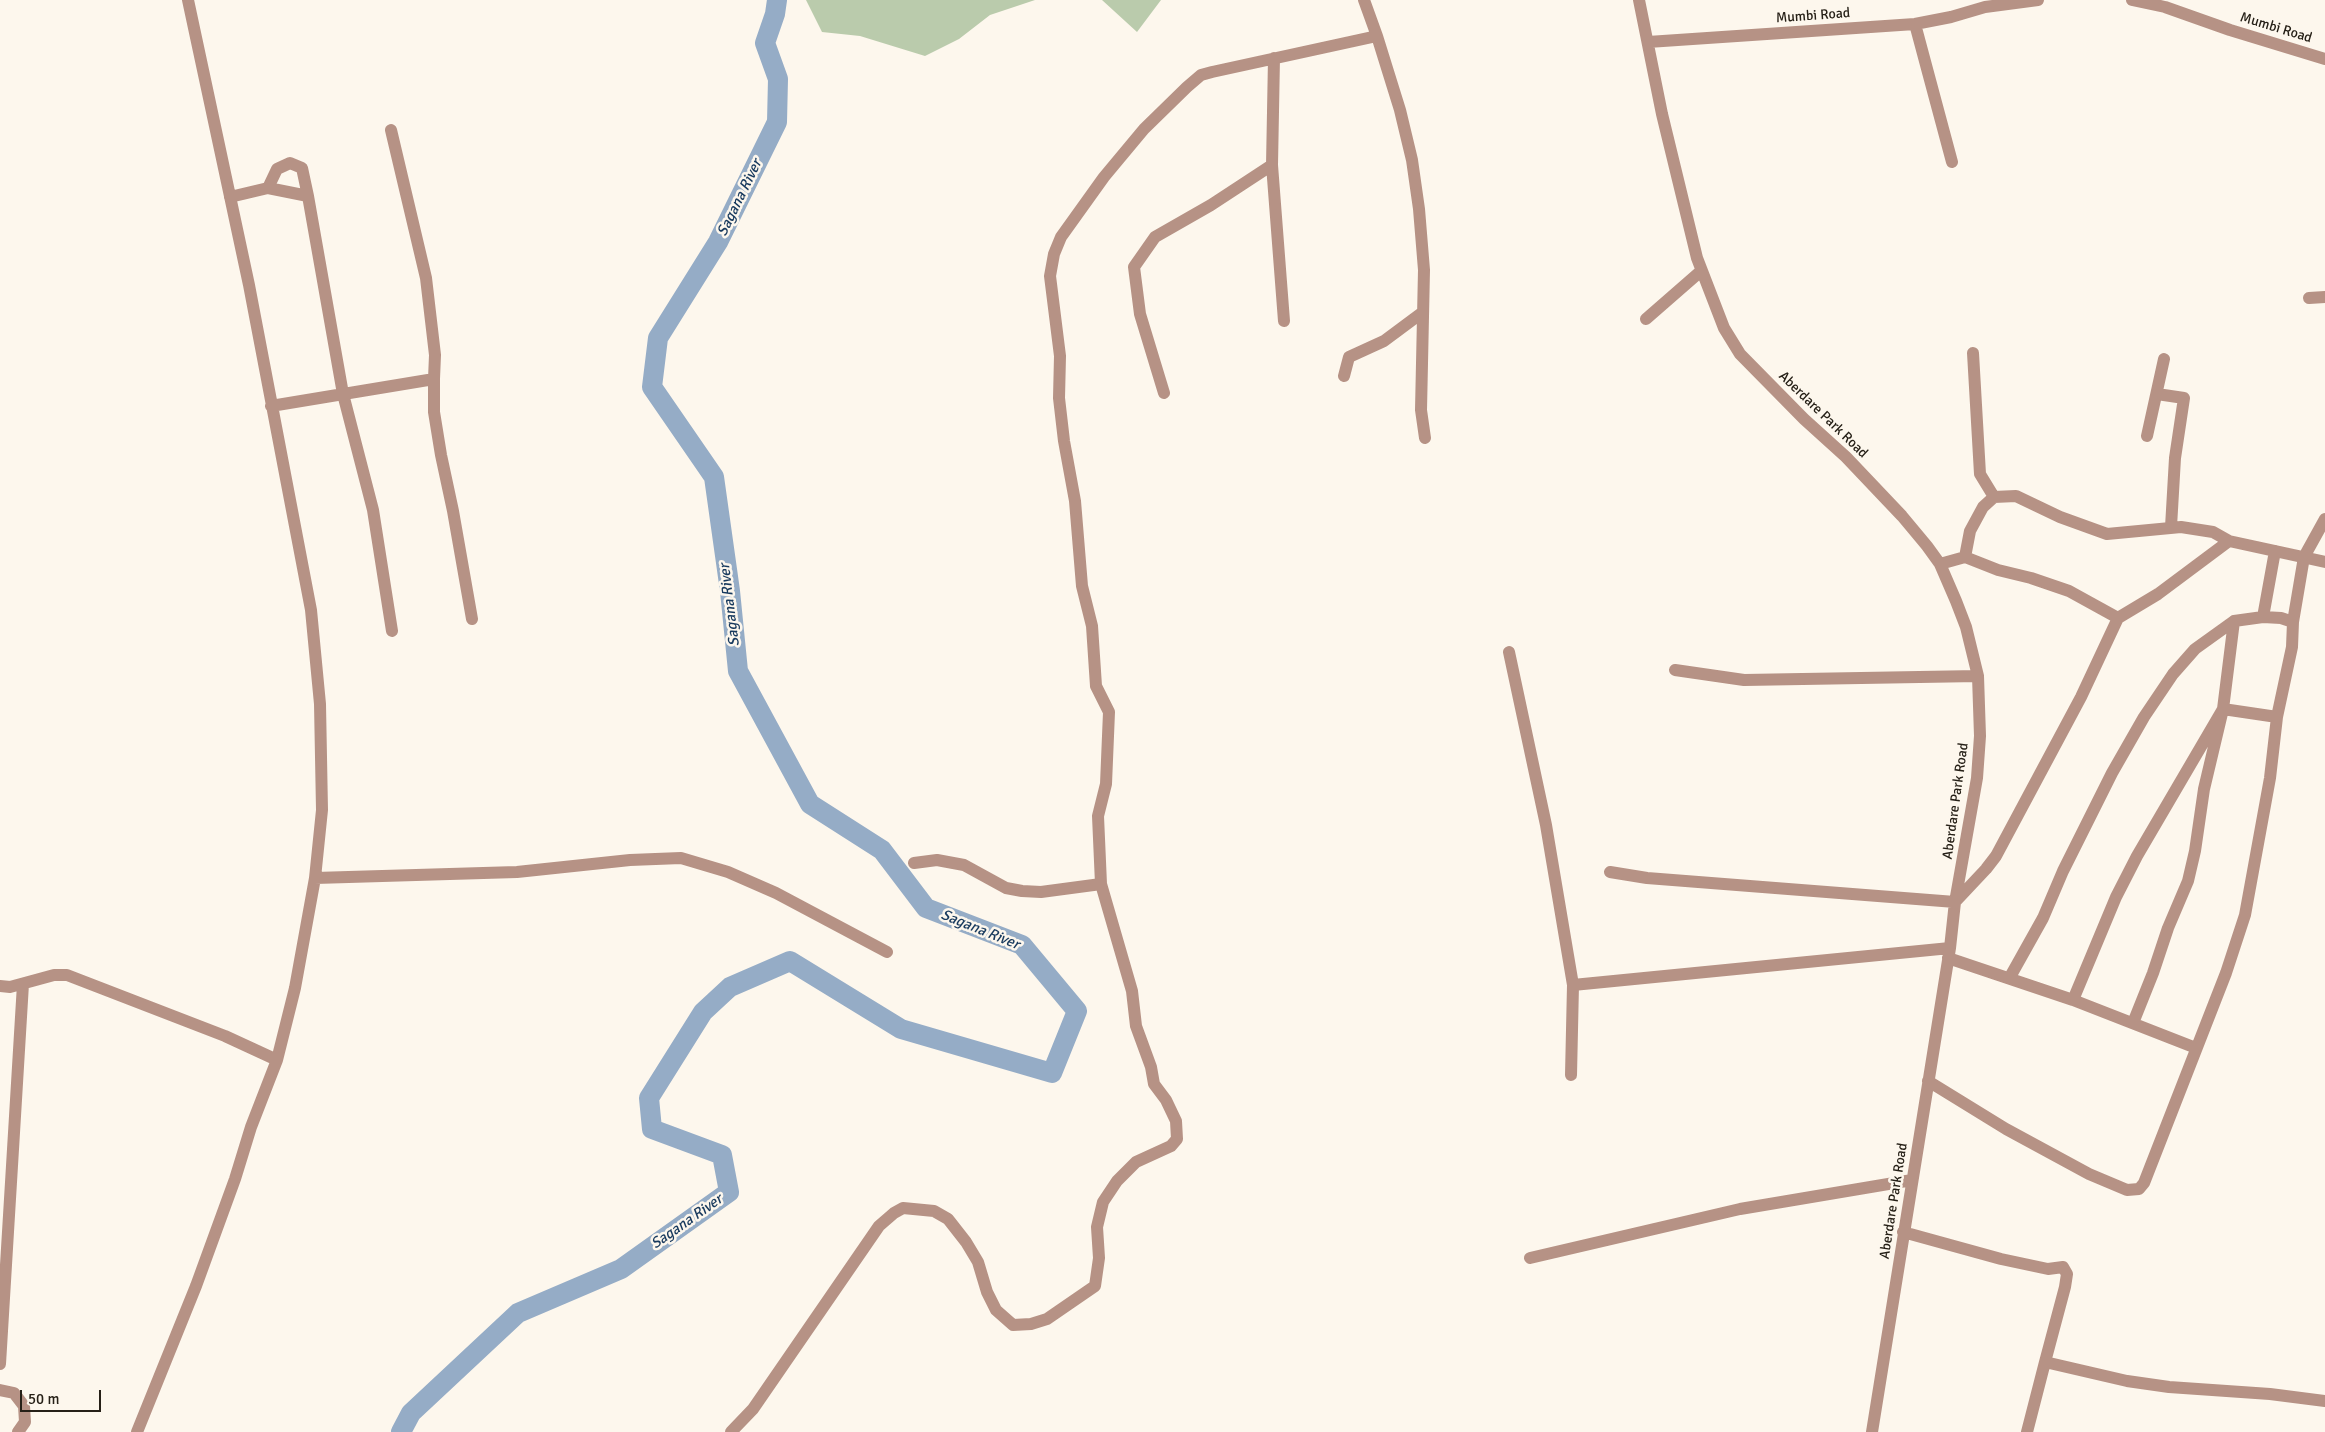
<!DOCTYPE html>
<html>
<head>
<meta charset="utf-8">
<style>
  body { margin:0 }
  #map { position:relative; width:2325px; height:1432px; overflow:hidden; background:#fdf7ed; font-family:Signika,sans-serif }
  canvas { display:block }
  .scale { position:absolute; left:20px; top:1390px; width:81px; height:22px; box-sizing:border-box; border:2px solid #262017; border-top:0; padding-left:6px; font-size:15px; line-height:18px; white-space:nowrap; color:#262017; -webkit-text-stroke:4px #fdf7ed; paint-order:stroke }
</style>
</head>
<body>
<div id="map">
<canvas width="2325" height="1432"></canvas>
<div class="scale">50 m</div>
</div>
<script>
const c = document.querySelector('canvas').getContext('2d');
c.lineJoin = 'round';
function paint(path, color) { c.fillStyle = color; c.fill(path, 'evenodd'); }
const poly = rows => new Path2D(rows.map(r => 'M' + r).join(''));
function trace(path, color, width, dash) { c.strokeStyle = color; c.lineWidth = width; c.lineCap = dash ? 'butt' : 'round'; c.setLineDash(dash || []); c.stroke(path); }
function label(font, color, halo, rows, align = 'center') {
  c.font = font + ' Signika,sans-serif'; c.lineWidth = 5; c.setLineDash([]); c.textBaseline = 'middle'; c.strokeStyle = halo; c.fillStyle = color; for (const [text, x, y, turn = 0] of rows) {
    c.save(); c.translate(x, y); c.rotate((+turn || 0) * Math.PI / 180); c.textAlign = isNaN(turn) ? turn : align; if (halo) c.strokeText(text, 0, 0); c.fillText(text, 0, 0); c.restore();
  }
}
paint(poly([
  [806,0,1035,0,990,15,959,39,925,56,860,36,822,32],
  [1102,0,1161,0,1137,32]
]), '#bacbac');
trace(poly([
  [401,1432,411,1413,518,1313,621,1269,729,1192,722,1155,652,1129,649,1098,703,1012,730,987,790,961,901,1029,1052,1073,1077,1011,1022,945,926,908,882,850,810,804,738,671,730,591,714,477,652,387,658,338,718,242,777,122,778,79,765,43,775,14,777,0]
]), '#95acc6', 20);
trace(poly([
  [1639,0,1662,114,1697,258,1724,328,1740,354,1804,419,1846,457,1902,516,1927,546,1940,564,1956,601,1966,627,1978,676,1980,736,1977,778,1955,902,1950,948,1872,1432],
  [2132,0,2165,7,2230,30,2325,59],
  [1915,24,1952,162],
  [1377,36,1400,110,1412,160,1419,209,1424,270,1421,410,1425,438],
  [1648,42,1915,24,1951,17,1985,7,2038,0],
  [1274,58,1272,165,1284,321],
  [268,188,277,169,290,163,302,168,308,196],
  [230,197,268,188,308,196,343,394,373,510,392,631],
  [2309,298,2325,297],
  [1646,319,1701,271],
  [1973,353,1980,474,1994,497],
  [1344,376,1349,357,1384,341,1423,312],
  [434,379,434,412,441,455,453,511,472,619],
  [1164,393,1140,314,1134,267,1155,237,1211,205,1272,165],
  [2157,394,2184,398,2175,458,2171,527],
  [271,406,434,379,435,355,426,278,391,130],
  [2147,436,2164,359],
  [1965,557,1970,531,1983,507,1994,497,2016,496,2060,517,2107,534,2181,527,2213,532,2229,541],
  [1940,564,1965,557,1998,570,2031,578,2069,591,2118,618,2158,594,2229,541,2325,562],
  [2263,617,2275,551],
  [1509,652,1546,825,1573,985,1571,1075],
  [1675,670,1744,680,1978,676],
  [914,863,937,860,964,865,1006,888,1022,891,1041,892,1101,884],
  [1610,872,1647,878,1955,902,1986,869,1996,856,2081,697,2118,618],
  [315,878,517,872,630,860,681,858,728,872,776,893,887,952],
  [1948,958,2073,1000,2196,1048],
  [2010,977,2043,918,2063,871,2112,773,2144,717,2173,674,2195,649,2234,621,2263,617,2281,618,2293,622],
  [1573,985,1950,948],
  [0,986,10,987,54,975,67,975,225,1036,277,1060],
  [2073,1000,2116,897,2137,856,2223,709,2277,717],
  [2133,1023,2153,973,2168,928,2188,881,2195,851,2204,789,2223,709,2234,621],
  [1928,1081,2006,1129,2089,1174,2127,1190,2139,1189,2144,1183,2226,973,2245,915,2270,778,2277,717,2292,647,2293,622,2304,557,2325,519],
  [1903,1232,2001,1259,2048,1269,2063,1267,2067,1274,2065,1287,2045,1362,2127,1381,2169,1387,2270,1394,2325,1401],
  [1530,1258,1740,1209,1912,1180],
  [0,1364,23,984],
  [0,1390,14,1393,24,1406,25,1422,18,1432],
  [137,1432,196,1286,235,1179,251,1127,277,1060,295,988,315,878,322,810,320,704,311,610,249,285,188,0],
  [731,1432,753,1409,879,1226,894,1213,903,1208,934,1211,948,1219,966,1242,978,1262,987,1292,996,1310,1013,1325,1031,1324,1047,1319,1095,1286,1099,1258,1097,1227,1103,1202,1117,1181,1136,1162,1171,1146,1177,1139,1176,1121,1166,1100,1154,1084,1151,1067,1136,1026,1132,991,1101,884,1098,816,1106,784,1109,712,1096,686,1092,626,1082,586,1075,501,1064,441,1059,398,1060,356,1050,276,1054,254,1061,237,1104,177,1144,129,1187,87,1201,75,1212,72,1377,36,1364,0],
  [2027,1432,2045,1362]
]), '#b69285', 12);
label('14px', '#262017', '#fdf7ed', [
  ["Mumbi Road",1813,16,-4],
  ["Mumbi Road",2276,28,17],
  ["Aberdare Park Road",1823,415,44],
  ["Aberdare Park Road",1956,801,-82],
  ["Aberdare Park Road",1894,1201,-81]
]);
label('italic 15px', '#17395d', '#fdf7ed', [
  ["Sagana River",740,198,-64],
  ["Sagana River",730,605,-97],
  ["Sagana River",980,930,22],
  ["Sagana River",687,1222,-35]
]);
</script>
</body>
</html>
